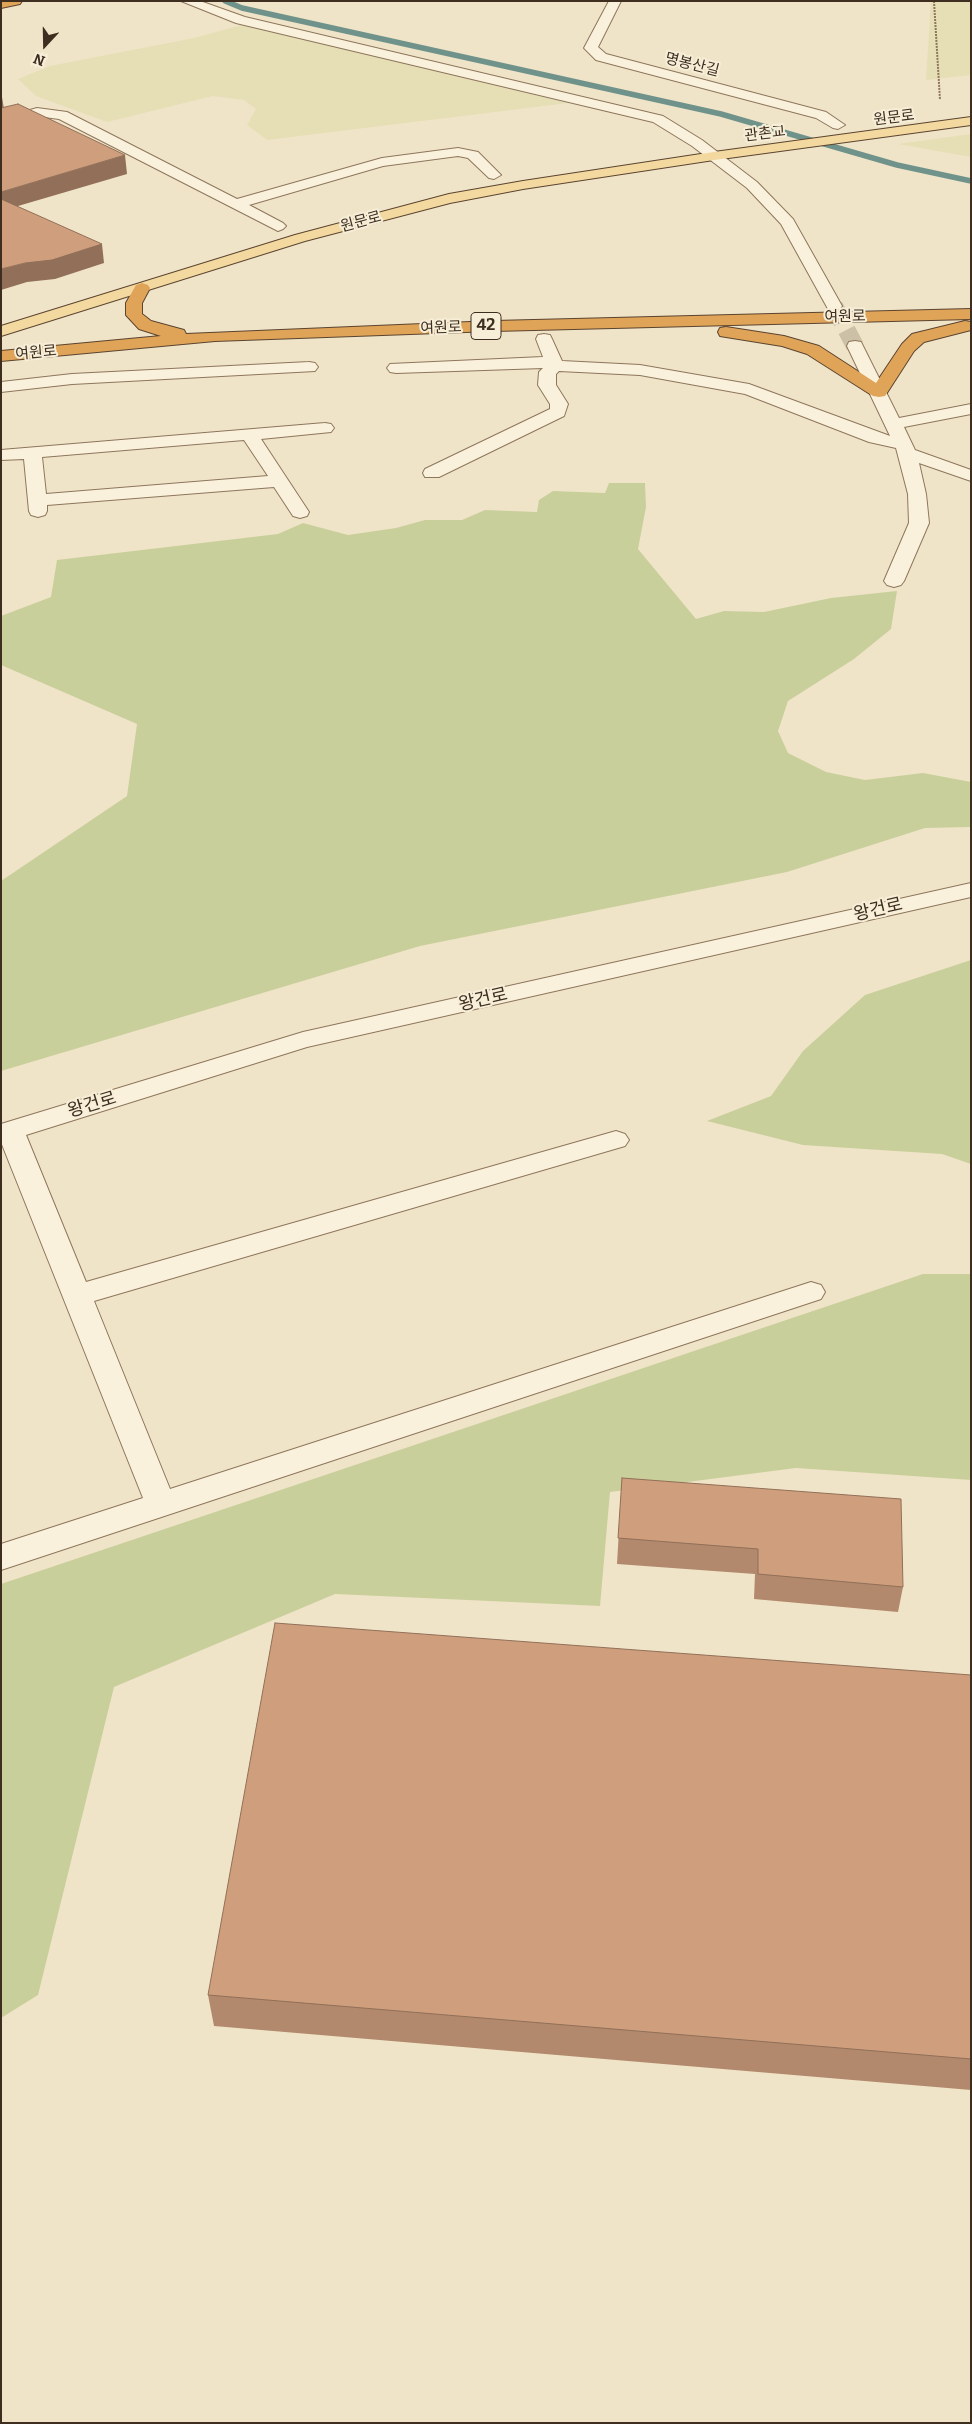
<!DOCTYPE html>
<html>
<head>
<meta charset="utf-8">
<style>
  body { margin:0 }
  #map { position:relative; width:972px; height:2424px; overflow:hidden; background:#f0e4c8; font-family:Bitter,serif }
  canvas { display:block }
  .frame { position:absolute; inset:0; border:2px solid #3d2e20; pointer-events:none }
  .north { position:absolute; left:20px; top:20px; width:50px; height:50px; -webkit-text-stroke:4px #f7eed8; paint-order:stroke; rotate:201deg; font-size:14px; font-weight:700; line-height:20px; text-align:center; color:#3d2e20 }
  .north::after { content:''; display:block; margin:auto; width:18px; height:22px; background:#3d2e20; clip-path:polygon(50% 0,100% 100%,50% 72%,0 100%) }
</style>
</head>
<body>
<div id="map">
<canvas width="972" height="2424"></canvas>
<div class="frame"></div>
<div class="north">N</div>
</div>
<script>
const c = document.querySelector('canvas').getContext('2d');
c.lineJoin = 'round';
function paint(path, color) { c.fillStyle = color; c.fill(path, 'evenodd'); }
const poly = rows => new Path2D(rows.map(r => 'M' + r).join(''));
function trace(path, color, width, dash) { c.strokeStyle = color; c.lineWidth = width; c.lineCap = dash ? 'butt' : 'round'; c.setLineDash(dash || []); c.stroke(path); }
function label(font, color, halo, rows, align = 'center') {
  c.font = font + ' Bitter,"Noto Sans KR",serif'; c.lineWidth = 4; c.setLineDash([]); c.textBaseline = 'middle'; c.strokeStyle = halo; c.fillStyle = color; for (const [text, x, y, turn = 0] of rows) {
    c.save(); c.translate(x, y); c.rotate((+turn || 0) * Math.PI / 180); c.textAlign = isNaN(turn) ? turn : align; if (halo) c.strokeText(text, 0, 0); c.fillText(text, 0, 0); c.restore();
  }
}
paint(poly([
  [931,1,971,1,971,75,926,80],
  [245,24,568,103,267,140,247,125,256,109,244,100,213,96,107,122,36,96,18,79,50,66,194,38],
  [971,134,971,157,898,144]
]), '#e6deb5');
paint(poly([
  [609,483,645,483,646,507,638,549,696,619,724,611,764,612,831,598,897,591,891,629,854,659,788,701,778,731,788,753,826,772,865,780,923,773,971,782,971,827,925,828,787,872,420,946,1,1071,1,881,127,796,137,724,1,665,1,616,51,597,57,560,278,534,303,523,348,535,396,528,425,520,462,520,485,510,537,512,539,500,553,491,605,493],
  [971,960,971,1164,942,1154,803,1145,707,1121,771,1096,803,1051,865,995],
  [923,1274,971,1274,971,1480,796,1468,610,1492,600,1606,335,1594,114,1687,38,1995,1,2018,1,1584]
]), '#c9cf9b');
trace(poly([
  [225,1,242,8,721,114,897,165,971,181]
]), '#6f938a', 5.5);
trace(poly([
  [834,306,855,346]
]), '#ccc0a6', 18, [18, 9]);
const minor = poly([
  [181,1,200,1,245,17,663,116,702,140,757,182,793,219,842,306,840,309,834,311,828,309,781,224,747,188,692,146,653,122,236,23,181,1],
  [609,1,621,1,598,47,606,54,826,112,845,125,838,129,833,128,816,118,596,60,584,48,609,1],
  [37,108,67,112,237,199,382,158,458,148,478,152,501,175,494,179,489,178,468,158,458,156,383,166,249,205,283,223,286,226,283,229,278,231,59,119,37,116,1,126,1,118,37,108],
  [544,334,550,335,552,339,562,361,640,365,749,384,890,436,847,346,849,342,855,341,861,342,899,418,971,404,971,414,904,427,915,450,971,470,971,481,919,463,926,494,929,523,904,581,901,585,894,587,887,585,884,581,909,523,908,494,896,448,869,442,745,394,640,375,559,371,556,374,556,385,568,404,564,416,439,477,425,477,423,473,425,469,550,409,550,404,538,385,539,372,543,368,396,373,390,372,387,368,390,364,543,357,536,339,538,335,544,334],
  [309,362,315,363,318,367,315,371,72,384,1,392,1,382,72,374,309,362],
  [325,423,331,424,334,428,331,432,261,439,309,512,307,516,300,518,293,516,274,487,47,505,47,511,45,515,38,517,31,515,29,511,24,459,1,460,1,450,325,423],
  [244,440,268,476,46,494,42,457,244,440],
  [971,883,971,897,307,1047,26,1135,86,1282,616,1131,625,1134,629,1140,625,1146,94,1301,170,1489,811,1282,821,1285,825,1292,821,1299,1,1570,1,1544,143,1498,1,1142,1,1124,303,1032,971,883]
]);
const major = poly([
  [971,117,971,125,714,160,523,189,450,203,305,241,1,336,1,326,295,235,449,194,523,181,714,152,971,117]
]);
const highway = poly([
  [1,1,22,1,20,4,1,8,1,1],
  [142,283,148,285,150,288,142,303,142,314,151,321,184,330,186,334,494,321,971,309,971,319,494,331,215,341,1,361,1,351,161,336,139,329,126,315,126,303,136,285,142,283],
  [965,321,971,322,971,330,924,342,914,351,885,396,879,397,873,396,807,354,782,346,726,337,720,336,718,332,720,328,726,327,784,336,819,346,876,383,902,344,912,334,965,321]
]);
trace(minor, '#8d765c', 2);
trace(major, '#5b4430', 2);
trace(highway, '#5b4430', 2);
trace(poly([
  [934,1,940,100]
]), '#8d765c', 2, [2, 1]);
paint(minor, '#faf1dc');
paint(major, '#f3d9a0');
paint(highway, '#e0a458');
paint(poly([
  [622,1478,903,1587,898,1612,754,1599,755,1574,617,1564],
  [971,1675,971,2090,214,2026,208,1995]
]), '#b2896c');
paint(poly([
  [1,97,2,97,5,115,1,116],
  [125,155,127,174,1,211,1,192],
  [102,244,104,263,55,279,27,282,1,290,1,269,25,263]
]), '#916f58');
const building = poly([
  [18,104,125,155,1,192,1,108,18,104],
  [1,199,102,244,52,260,25,263,1,269,1,199],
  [622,1478,901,1499,903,1587,758,1574,758,1549,618,1538,622,1478],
  [275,1623,971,1675,971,2059,208,1995,275,1623]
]);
paint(building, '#cf9f7d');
trace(building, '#916f58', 1);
label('15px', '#3d2e20', '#f7eed8', [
  ["명봉산길",692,65,14],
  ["원문로",894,118,-7],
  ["관촌교",765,134,-7],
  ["원문로",361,222,-15],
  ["여원로",845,317,-1],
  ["여원로",441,328,-2],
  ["여원로",36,353,-5]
]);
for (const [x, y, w] of [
  [486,326,30]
]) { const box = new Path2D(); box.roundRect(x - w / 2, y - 13.5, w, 27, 4); c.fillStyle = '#f7eed8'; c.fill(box); trace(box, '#3d2e20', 1); }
label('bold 16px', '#3d2e20', null, [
  ["42",486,326]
]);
label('18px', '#3d2e20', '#f7eed8', [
  ["왕건로",878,910,-13],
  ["왕건로",483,1000,-13],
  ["왕건로",92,1105,-17]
]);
</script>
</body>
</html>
